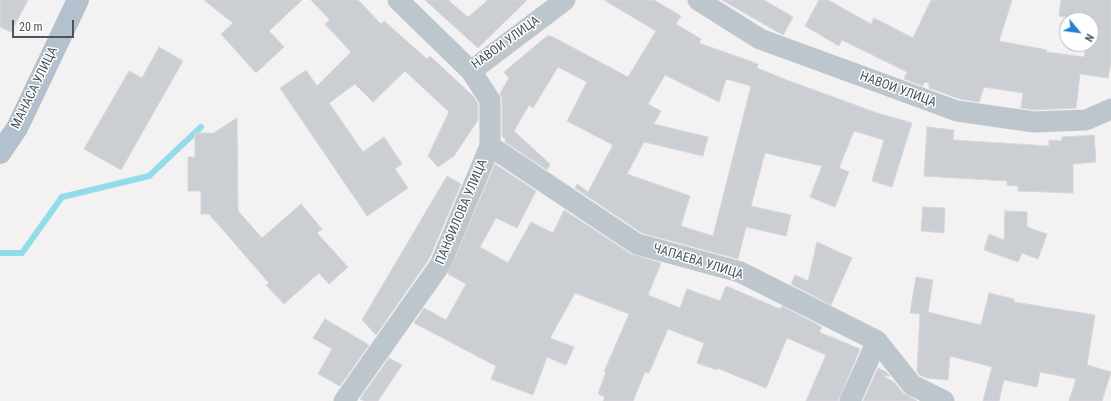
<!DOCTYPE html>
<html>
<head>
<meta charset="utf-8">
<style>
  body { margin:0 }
  #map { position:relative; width:1111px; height:401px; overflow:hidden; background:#f3f1f1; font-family:"Roboto Condensed",sans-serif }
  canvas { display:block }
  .north { position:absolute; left:1059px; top:12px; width:40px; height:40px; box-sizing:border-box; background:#fff; border:1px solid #b6bbbe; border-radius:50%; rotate:119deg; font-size:11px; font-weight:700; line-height:16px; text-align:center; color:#49555d }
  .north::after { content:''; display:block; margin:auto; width:14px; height:18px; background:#247eda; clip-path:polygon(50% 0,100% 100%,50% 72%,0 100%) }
  .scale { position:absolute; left:12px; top:20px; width:62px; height:18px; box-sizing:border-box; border:2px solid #49555d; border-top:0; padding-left:5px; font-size:12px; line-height:14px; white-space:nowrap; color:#49555d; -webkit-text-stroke:3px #fff; paint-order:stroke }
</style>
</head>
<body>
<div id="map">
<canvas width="1111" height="401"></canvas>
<div class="north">N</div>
<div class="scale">20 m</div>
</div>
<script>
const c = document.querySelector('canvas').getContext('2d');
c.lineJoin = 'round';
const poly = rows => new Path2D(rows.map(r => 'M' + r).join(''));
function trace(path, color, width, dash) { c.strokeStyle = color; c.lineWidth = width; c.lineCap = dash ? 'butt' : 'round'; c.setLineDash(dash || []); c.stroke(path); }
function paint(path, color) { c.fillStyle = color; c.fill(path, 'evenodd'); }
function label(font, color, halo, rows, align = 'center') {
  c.font = font + ' "Roboto Condensed",sans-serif'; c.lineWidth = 3; c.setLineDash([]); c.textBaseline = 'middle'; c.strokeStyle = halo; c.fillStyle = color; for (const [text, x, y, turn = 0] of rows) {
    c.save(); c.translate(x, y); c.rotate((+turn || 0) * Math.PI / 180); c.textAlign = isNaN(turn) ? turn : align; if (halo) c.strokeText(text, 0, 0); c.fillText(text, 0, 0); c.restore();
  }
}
trace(poly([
  [0,253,22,253,62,197,149,176,201,127]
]), '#92dbe8', 6);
const building = poly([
  [0,0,28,0,11,32,0,27,0,0],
  [204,0,302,0,269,31,284,47,256,73,221,34,233,23,204,0],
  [311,0,358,0,381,24,384,21,427,59,430,56,474,97,478,104,478,120,454,156,438,167,428,156,449,112,405,71,373,102,355,84,329,103,363,152,384,137,402,164,395,169,408,188,367,216,280,88,306,70,317,86,351,52,325,24,330,20,311,0],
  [425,0,448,0,468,17,488,0,527,0,478,48,425,0],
  [604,0,654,0,681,16,676,24,701,39,699,43,758,64,757,68,787,80,877,113,912,123,892,187,872,181,884,140,854,131,839,168,849,172,835,207,810,197,822,166,765,153,751,206,791,215,786,236,746,227,738,259,642,233,575,188,577,184,588,192,613,145,567,121,587,82,558,67,533,108,529,105,514,131,550,164,547,170,505,142,506,140,502,136,502,100,500,93,509,78,504,72,547,36,551,36,628,77,656,31,604,0],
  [665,75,719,102,726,79,751,86,713,236,681,226,690,196,627,174,644,142,703,156,708,137,654,124,661,111,648,104,665,75],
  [722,0,764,0,793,17,783,35,722,0],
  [819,0,828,0,871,24,874,18,913,38,931,0,1012,0,999,41,1047,50,1046,52,1084,57,1086,44,1091,44,1091,20,1059,16,1061,0,1111,0,1111,62,1108,78,1080,74,1076,108,1035,110,1021,108,1023,93,984,87,979,102,960,99,929,88,929,83,924,82,923,86,904,79,907,72,842,40,839,46,805,26,819,0],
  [159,47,183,61,121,170,84,149,129,71,142,78,159,47],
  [237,118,238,211,262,238,301,204,322,229,317,233,348,267,329,284,319,273,284,304,266,285,269,283,209,214,201,214,201,191,188,191,188,157,195,157,195,133,211,133,212,134,237,118],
  [927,127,954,130,953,140,1049,146,1049,140,1061,141,1062,137,1094,135,1096,162,1073,164,1073,193,1018,191,1018,186,1007,185,1007,181,924,176,927,127],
  [495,164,536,191,517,228,496,218,480,247,508,263,531,222,553,233,564,210,631,254,661,263,648,295,680,308,687,289,720,301,726,286,780,309,782,306,822,327,819,332,860,349,838,401,806,401,826,355,787,338,766,388,717,368,717,370,697,363,704,343,668,329,649,373,645,372,633,401,603,401,605,397,598,394,606,372,604,372,629,314,575,293,550,338,574,347,566,365,547,357,533,395,491,379,496,366,414,323,424,308,446,320,466,284,448,274,495,164],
  [447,176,461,184,429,259,376,335,362,320,447,176],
  [923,207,945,208,944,233,921,231,923,207],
  [1005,211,1027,212,1027,227,1047,234,1038,259,1022,253,1018,262,984,250,989,234,1004,240,1005,211],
  [817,242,852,258,831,305,791,284,795,275,808,281,817,242],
  [916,277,933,280,928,312,981,325,989,293,1014,299,1014,302,1095,315,1087,365,1111,372,1102,401,1069,401,1076,379,1040,372,1037,387,1004,380,999,401,983,401,992,367,950,356,948,380,926,378,920,375,917,372,920,314,910,313,916,277],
  [325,319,369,345,340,386,318,374,332,349,313,338,325,319],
  [389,358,402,365,378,401,365,401,360,399,389,358],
  [878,368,886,372,890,376,883,376,894,382,903,393,917,401,863,401,878,368]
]);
paint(building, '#cbced3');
trace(building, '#d5d7db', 1);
trace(poly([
  [398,0,471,71,565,0],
  [698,0,760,39,957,111,1034,122,1086,120,1111,109],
  [490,146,637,244,740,272,877,341,912,385,944,401],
  [344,401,440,265,490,146,490,100,471,71],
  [850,401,877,341]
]), '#bdc6cc', 21);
trace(poly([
  [0,153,17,128,78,0]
]), '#b2c1cd', 22);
label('13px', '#49555d', '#fff', [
  ["НАВОИ УЛИЦА",506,43,-36],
  ["МАНАСА УЛИЦА",35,88,-64],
  ["НАВОИ УЛИЦА",898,90,20],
  ["ПАНФИЛОВА УЛИЦА",462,212,-67],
  ["ЧАПАЕВА УЛИЦА",698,262,17]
]);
</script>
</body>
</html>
